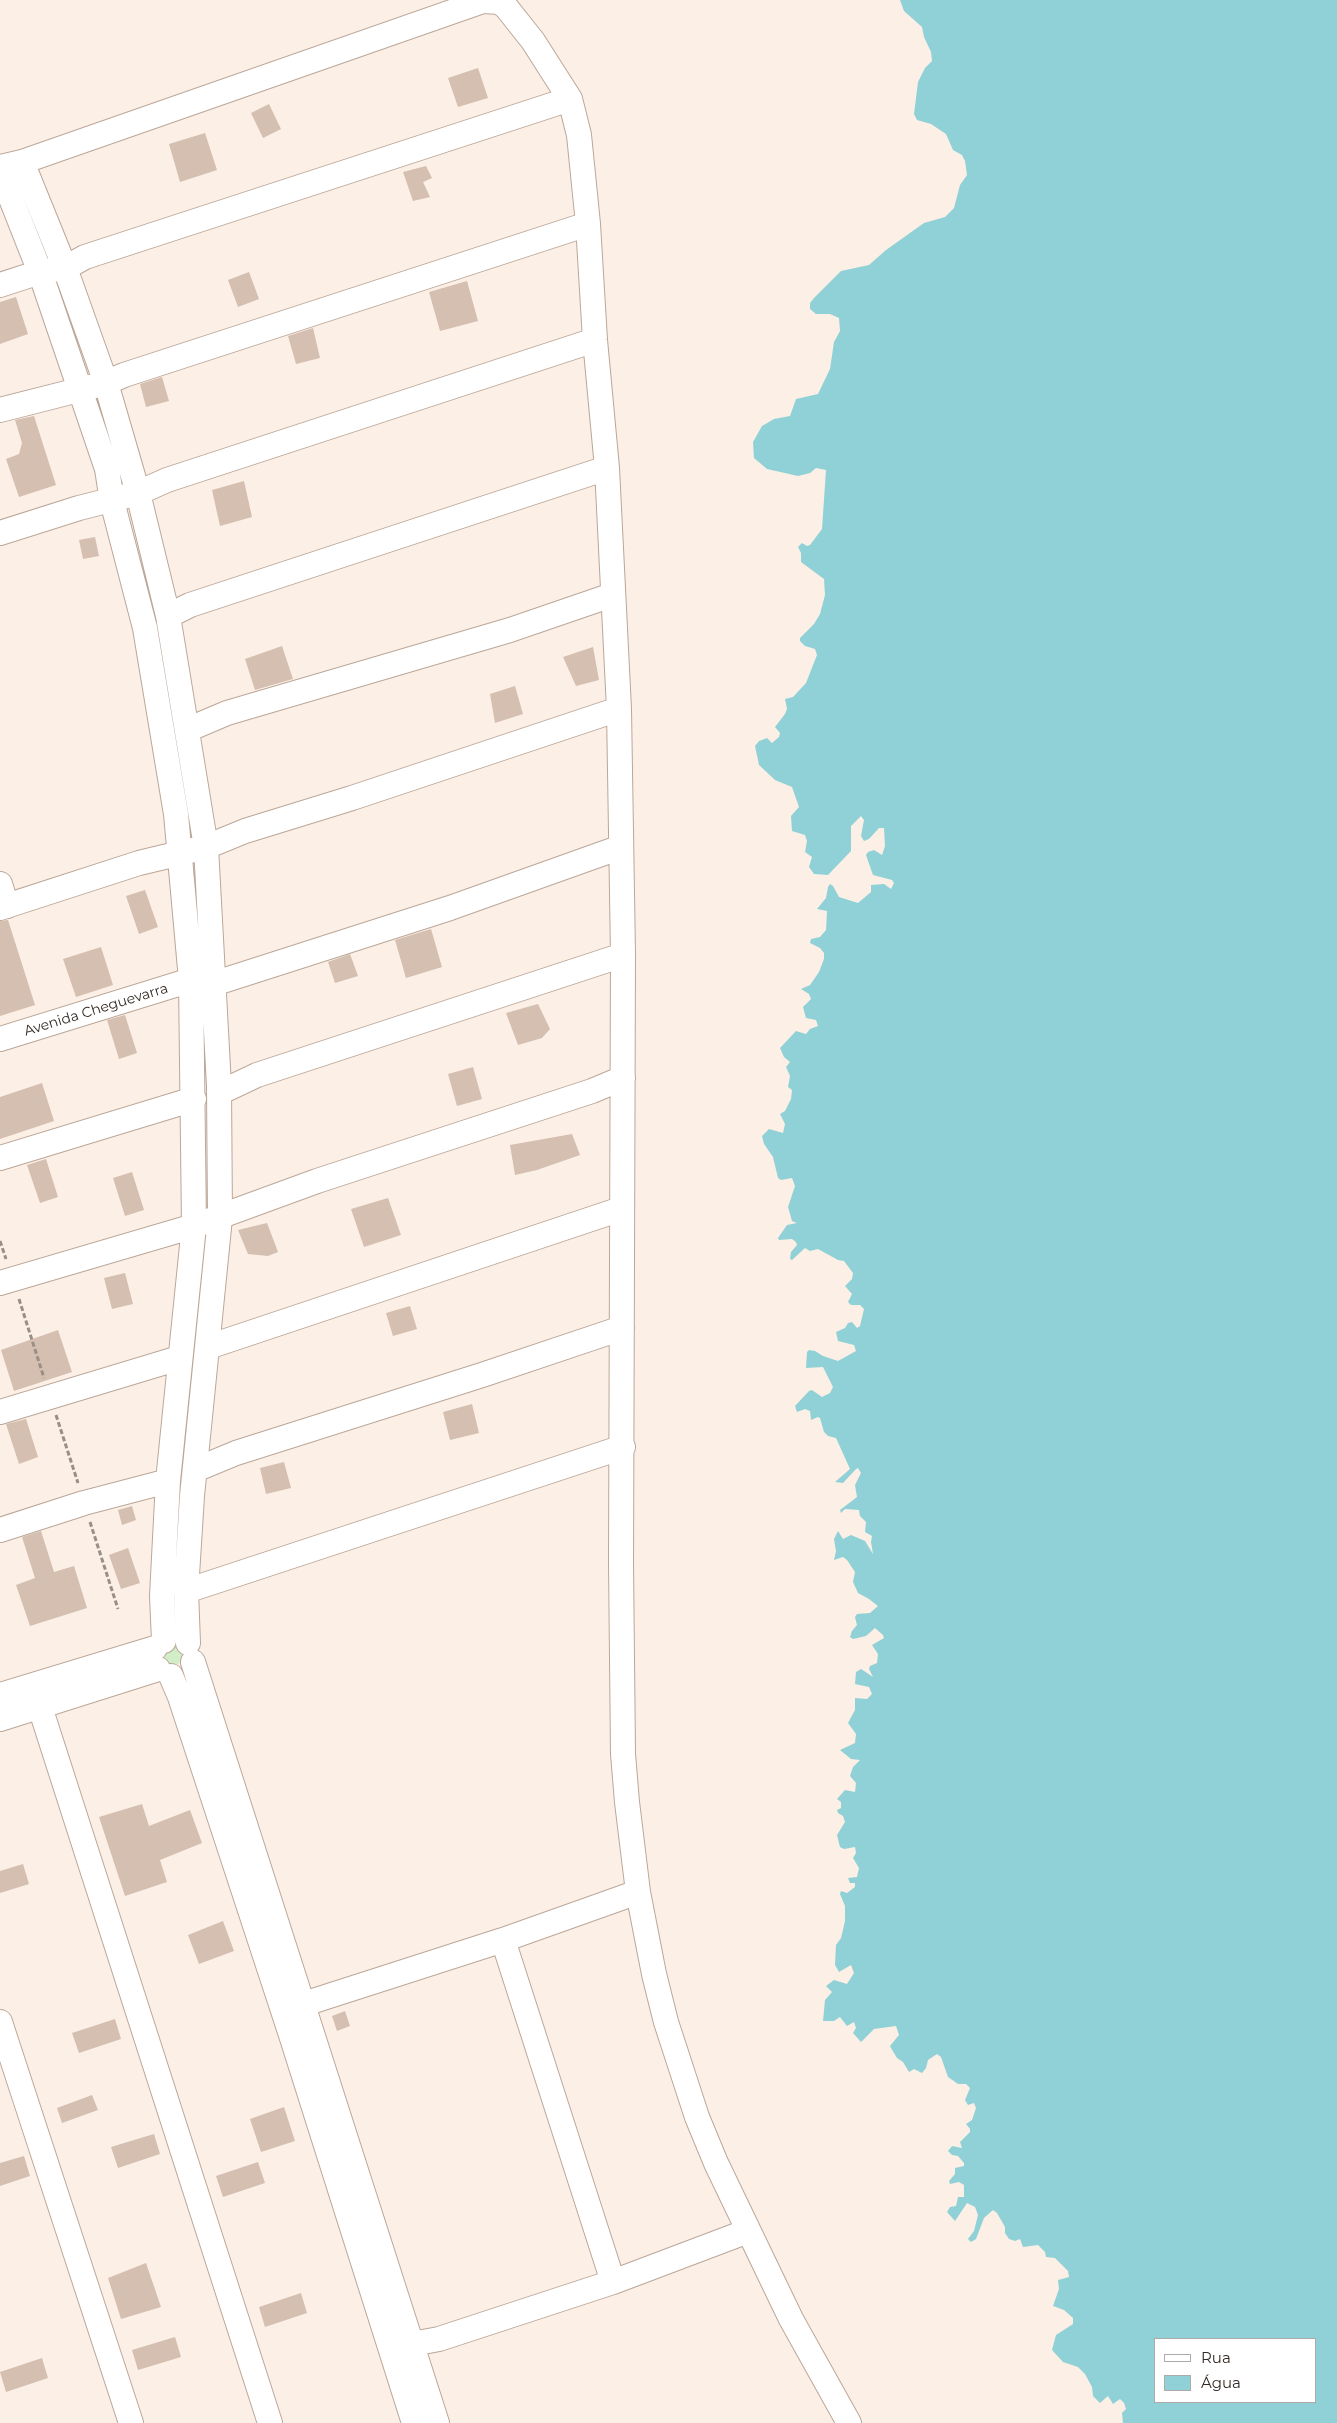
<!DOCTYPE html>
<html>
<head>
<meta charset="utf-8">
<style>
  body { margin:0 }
  #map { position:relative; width:1337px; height:2423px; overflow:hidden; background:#fcefe6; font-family:Montserrat,sans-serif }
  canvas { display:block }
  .legend { position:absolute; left:1154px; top:2338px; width:162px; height:65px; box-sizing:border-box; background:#fff; border:1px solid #adaaa7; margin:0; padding:6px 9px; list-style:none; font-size:15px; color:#322a24 }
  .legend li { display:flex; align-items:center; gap:10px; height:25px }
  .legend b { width:25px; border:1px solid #adaaa7 }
</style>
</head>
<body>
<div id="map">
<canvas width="1337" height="2423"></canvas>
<ul class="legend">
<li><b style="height:6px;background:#fff"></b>Rua</li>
<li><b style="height:14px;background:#8fd1d6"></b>Água</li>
</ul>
</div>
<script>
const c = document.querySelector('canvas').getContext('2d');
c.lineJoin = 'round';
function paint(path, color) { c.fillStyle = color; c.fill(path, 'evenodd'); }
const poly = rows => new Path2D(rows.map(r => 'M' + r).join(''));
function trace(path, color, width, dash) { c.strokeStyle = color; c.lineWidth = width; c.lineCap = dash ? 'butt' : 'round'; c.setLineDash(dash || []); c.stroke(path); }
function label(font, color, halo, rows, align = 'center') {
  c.font = font + ' Montserrat,sans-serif'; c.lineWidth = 4; c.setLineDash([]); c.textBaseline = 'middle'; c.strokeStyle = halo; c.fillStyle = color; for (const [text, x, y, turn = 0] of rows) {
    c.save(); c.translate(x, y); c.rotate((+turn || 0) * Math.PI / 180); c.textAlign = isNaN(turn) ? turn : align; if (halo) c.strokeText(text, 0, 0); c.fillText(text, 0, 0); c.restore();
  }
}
paint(poly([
  '164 1655a10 10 0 1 1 20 0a10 10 0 1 1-20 0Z'
]), '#d2eec9');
paint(poly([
  [900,0,1337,0,1337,2423,1123,2423,1122,2413,1126,2409,1124,2403,1120,2399,1113,2404,1108,2396,1100,2403,1093,2396,1092,2387,1085,2374,1078,2367,1063,2362,1052,2350,1056,2335,1073,2324,1073,2318,1064,2310,1053,2306,1059,2289,1058,2280,1069,2277,1068,2271,1055,2258,1046,2257,1045,2252,1038,2245,1023,2247,1020,2239,1015,2241,1009,2239,1005,2233,1005,2227,997,2213,993,2210,984,2218,976,2239,971,2242,968,2239,974,2231,978,2215,975,2207,967,2203,955,2221,947,2212,950,2207,956,2206,958,2197,964,2197,964,2185,959,2182,950,2184,949,2181,955,2174,955,2168,964,2166,964,2163,958,2156,952,2155,948,2151,952,2146,962,2148,960,2142,970,2132,970,2129,966,2124,972,2120,976,2108,974,2103,968,2105,965,2100,970,2088,966,2084,958,2084,948,2077,941,2057,937,2054,928,2060,926,2068,922,2073,914,2069,909,2072,903,2062,897,2058,891,2048,890,2046,899,2035,896,2026,874,2029,861,2042,853,2033,856,2028,854,2022,847,2026,840,2017,834,2021,823,2021,825,2000,832,1992,826,1986,834,1980,847,1984,854,1973,851,1965,839,1972,835,1965,836,1945,841,1938,845,1921,845,1906,840,1894,841,1891,847,1893,855,1887,855,1883,850,1883,848,1878,857,1877,859,1868,853,1858,856,1853,855,1847,844,1849,840,1847,837,1835,845,1822,843,1816,838,1813,837,1810,841,1808,841,1802,837,1799,845,1790,855,1792,856,1783,850,1776,853,1767,860,1760,851,1759,840,1750,855,1743,856,1734,848,1723,855,1710,855,1698,867,1699,872,1694,869,1687,855,1684,856,1672,861,1669,873,1677,869,1669,870,1666,877,1663,878,1654,872,1645,884,1638,883,1635,875,1628,866,1636,853,1639,850,1637,852,1631,857,1625,855,1617,857,1614,870,1613,878,1606,869,1599,858,1593,853,1582,855,1572,847,1560,843,1557,834,1560,836,1551,834,1539,838,1531,843,1539,851,1535,865,1541,873,1554,871,1542,872,1536,865,1532,866,1522,860,1516,859,1510,845,1509,841,1513,840,1510,857,1497,855,1485,861,1473,858,1468,856,1469,843,1483,835,1482,850,1469,836,1438,828,1436,824,1432,820,1418,818,1417,811,1420,810,1411,805,1409,797,1412,795,1406,809,1391,812,1390,822,1397,830,1393,833,1387,823,1367,806,1368,807,1352,809,1350,815,1351,823,1356,838,1361,856,1351,854,1345,838,1341,836,1332,845,1328,848,1323,852,1322,857,1328,860,1326,864,1309,860,1305,851,1305,848,1302,852,1294,845,1286,852,1279,853,1273,844,1261,838,1260,818,1249,810,1251,805,1248,792,1260,790,1259,791,1252,797,1245,796,1242,792,1239,779,1240,778,1238,787,1225,797,1223,792,1221,788,1207,795,1186,792,1178,781,1180,778,1178,773,1157,764,1144,762,1136,769,1129,783,1133,785,1124,780,1114,785,1111,791,1099,792,1090,788,1087,790,1076,786,1067,790,1062,784,1057,780,1048,796,1031,806,1034,810,1029,818,1026,816,1020,806,1018,803,1007,811,999,809,994,801,989,810,985,819,972,824,959,824,953,820,948,810,943,811,939,820,937,826,930,827,911,817,909,826,898,828,887,830,884,833,886,839,897,858,903,871,892,871,885,884,884,891,889,894,883,892,880,873,875,866,855,868,852,874,850,882,855,885,846,884,828,879,828,869,839,864,841,861,836,864,820,861,816,851,826,851,851,828,875,814,874,809,867,812,857,805,852,807,841,805,835,792,831,791,816,799,807,792,787,775,780,759,765,755,746,759,741,767,738,772,743,779,737,780,733,775,727,785,714,787,709,785,699,793,697,806,683,817,655,815,649,805,646,800,641,800,638,814,624,820,614,825,595,824,579,801,562,801,553,798,547,802,543,807,546,810,545,822,529,826,470,816,468,810,473,798,476,767,469,754,458,753,442,762,426,774,419,790,416,796,399,818,394,830,369,834,342,840,331,839,318,830,314,816,314,810,309,810,303,814,298,841,271,869,265,886,250,924,223,945,217,954,208,960,185,967,175,965,161,962,155,953,150,946,134,931,124,917,120,914,114,918,82,925,68,932,61,931,52,924,37,922,27,904,11],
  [1156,2339,1316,2339,1316,2402,1156,2402]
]), '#8fd1d6');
paint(poly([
  [478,68,488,98,458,107,448,78],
  [269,104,281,129,263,138,251,113],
  [205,133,217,170,180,182,169,144],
  [426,166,432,178,423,182,430,197,413,201,403,172],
  [249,272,259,299,238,307,228,280],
  [467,281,478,321,440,331,429,292],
  [16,297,28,334,0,344,0,302],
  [313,328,320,358,296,364,288,336],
  [162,377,169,401,146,407,140,384],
  [34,416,56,485,19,497,6,459,19,454,22,443,15,420],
  [244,481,252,517,220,526,212,490],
  [95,537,99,556,83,559,79,540],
  [282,646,293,679,255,690,245,659],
  [593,647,599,680,576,686,563,657],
  [515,686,523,714,495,723,490,694],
  [145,890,158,927,139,934,126,896],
  [8,920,35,1005,0,1016,0,921],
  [431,929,442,967,406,978,395,940],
  [101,947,113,985,76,997,63,959],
  [350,954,358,976,335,983,328,962],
  [538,1004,550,1029,542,1038,518,1045,506,1013],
  [125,1015,137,1053,119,1059,107,1020],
  [473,1067,482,1099,457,1106,448,1074],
  [42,1083,54,1121,0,1139,0,1097],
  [572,1134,580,1155,537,1170,515,1175,510,1145],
  [46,1159,58,1197,40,1203,27,1165],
  [132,1172,144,1210,125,1216,113,1178],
  [388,1198,401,1235,364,1247,351,1209],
  [267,1223,278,1252,268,1256,248,1254,238,1230],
  [125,1273,133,1304,112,1309,104,1278],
  [410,1306,417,1329,393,1336,386,1313],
  [58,1330,72,1372,14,1391,1,1350],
  [472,1404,479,1433,450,1440,443,1412],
  [26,1419,38,1457,19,1464,6,1424],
  [284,1462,291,1488,266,1494,260,1468],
  [132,1506,136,1520,122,1525,118,1510],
  [41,1531,54,1572,74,1566,87,1608,30,1626,16,1585,35,1578,22,1537],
  [128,1548,140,1583,121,1589,109,1555],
  [142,1804,149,1826,190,1810,202,1843,160,1860,167,1882,125,1896,99,1817],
  [23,1864,29,1884,0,1893,0,1871],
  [223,1921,234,1951,199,1964,188,1935],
  [345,2011,350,2026,337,2031,332,2016],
  [115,2019,121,2039,79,2053,72,2033],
  [92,2095,98,2110,62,2123,57,2108],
  [284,2107,295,2141,261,2152,250,2119],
  [154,2134,160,2154,118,2168,111,2147],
  [24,2156,30,2176,0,2186,0,2163],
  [258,2162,265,2183,223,2197,216,2176],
  [146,2263,161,2307,121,2319,108,2278],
  [301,2293,307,2313,265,2327,259,2307],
  [175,2337,181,2357,138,2370,132,2350],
  [42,2358,48,2378,6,2392,0,2372]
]), '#d4bfb0');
const minor = poly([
  [22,162,65,268,106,383,138,493,168,616,206,847,219,1086,220,1218,192,1496,186,1591,188,1643],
  [0,167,22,162,483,1,499,2,506,7,533,41,570,99,579,135,588,224,595,340,607,468,619,709,623,955,621,1563,623,1754,627,1802,638,1892,654,1974,666,2022,697,2117,716,2163,791,2319,849,2423],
  [0,171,40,272,107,469,112,501,145,628,176,814,191,980,194,1226,168,1481,162,1596,164,1641],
  [0,285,40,272,65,268,85,257,570,99],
  [0,410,106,383,124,375,588,224],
  [0,533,79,508,138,493,167,480,595,340],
  [168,616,190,605,607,468],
  [187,730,227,713,510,630,612,595],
  [0,884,7,906],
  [0,908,139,863,206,847,245,831,352,798,619,709],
  [213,984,450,908,621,847],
  [0,1039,191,980],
  [219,1093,257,1075,623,955],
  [0,1158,194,1099],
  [0,1283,194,1226,317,1181,592,1091,623,1078],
  [208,1347,621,1209],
  [0,1412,179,1358],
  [195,1470,236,1453,482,1375,622,1328],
  [0,1530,84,1503,168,1481],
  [186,1591,623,1447],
  [193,1662,437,2423],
  [171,1676,180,1697,291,2035,414,2423],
  [0,1695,155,1648],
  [40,1707,270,2423],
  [0,1719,158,1669],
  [503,1940,613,2282],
  [304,2004,503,1940,638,1892],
  [0,2022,131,2423],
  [412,2344,439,2339,613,2282,748,2231]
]);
trace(minor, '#bba798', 26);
trace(poly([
  [0,1241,6,1259],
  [19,1299,44,1378],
  [56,1415,78,1483],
  [90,1522,118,1609]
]), '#9a8f88', 3, [5, 2.5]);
trace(minor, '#fff', 24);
label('14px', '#322a24', '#fff', [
  ["Avenida Cheguevarra",96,1010,-17]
]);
</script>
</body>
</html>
